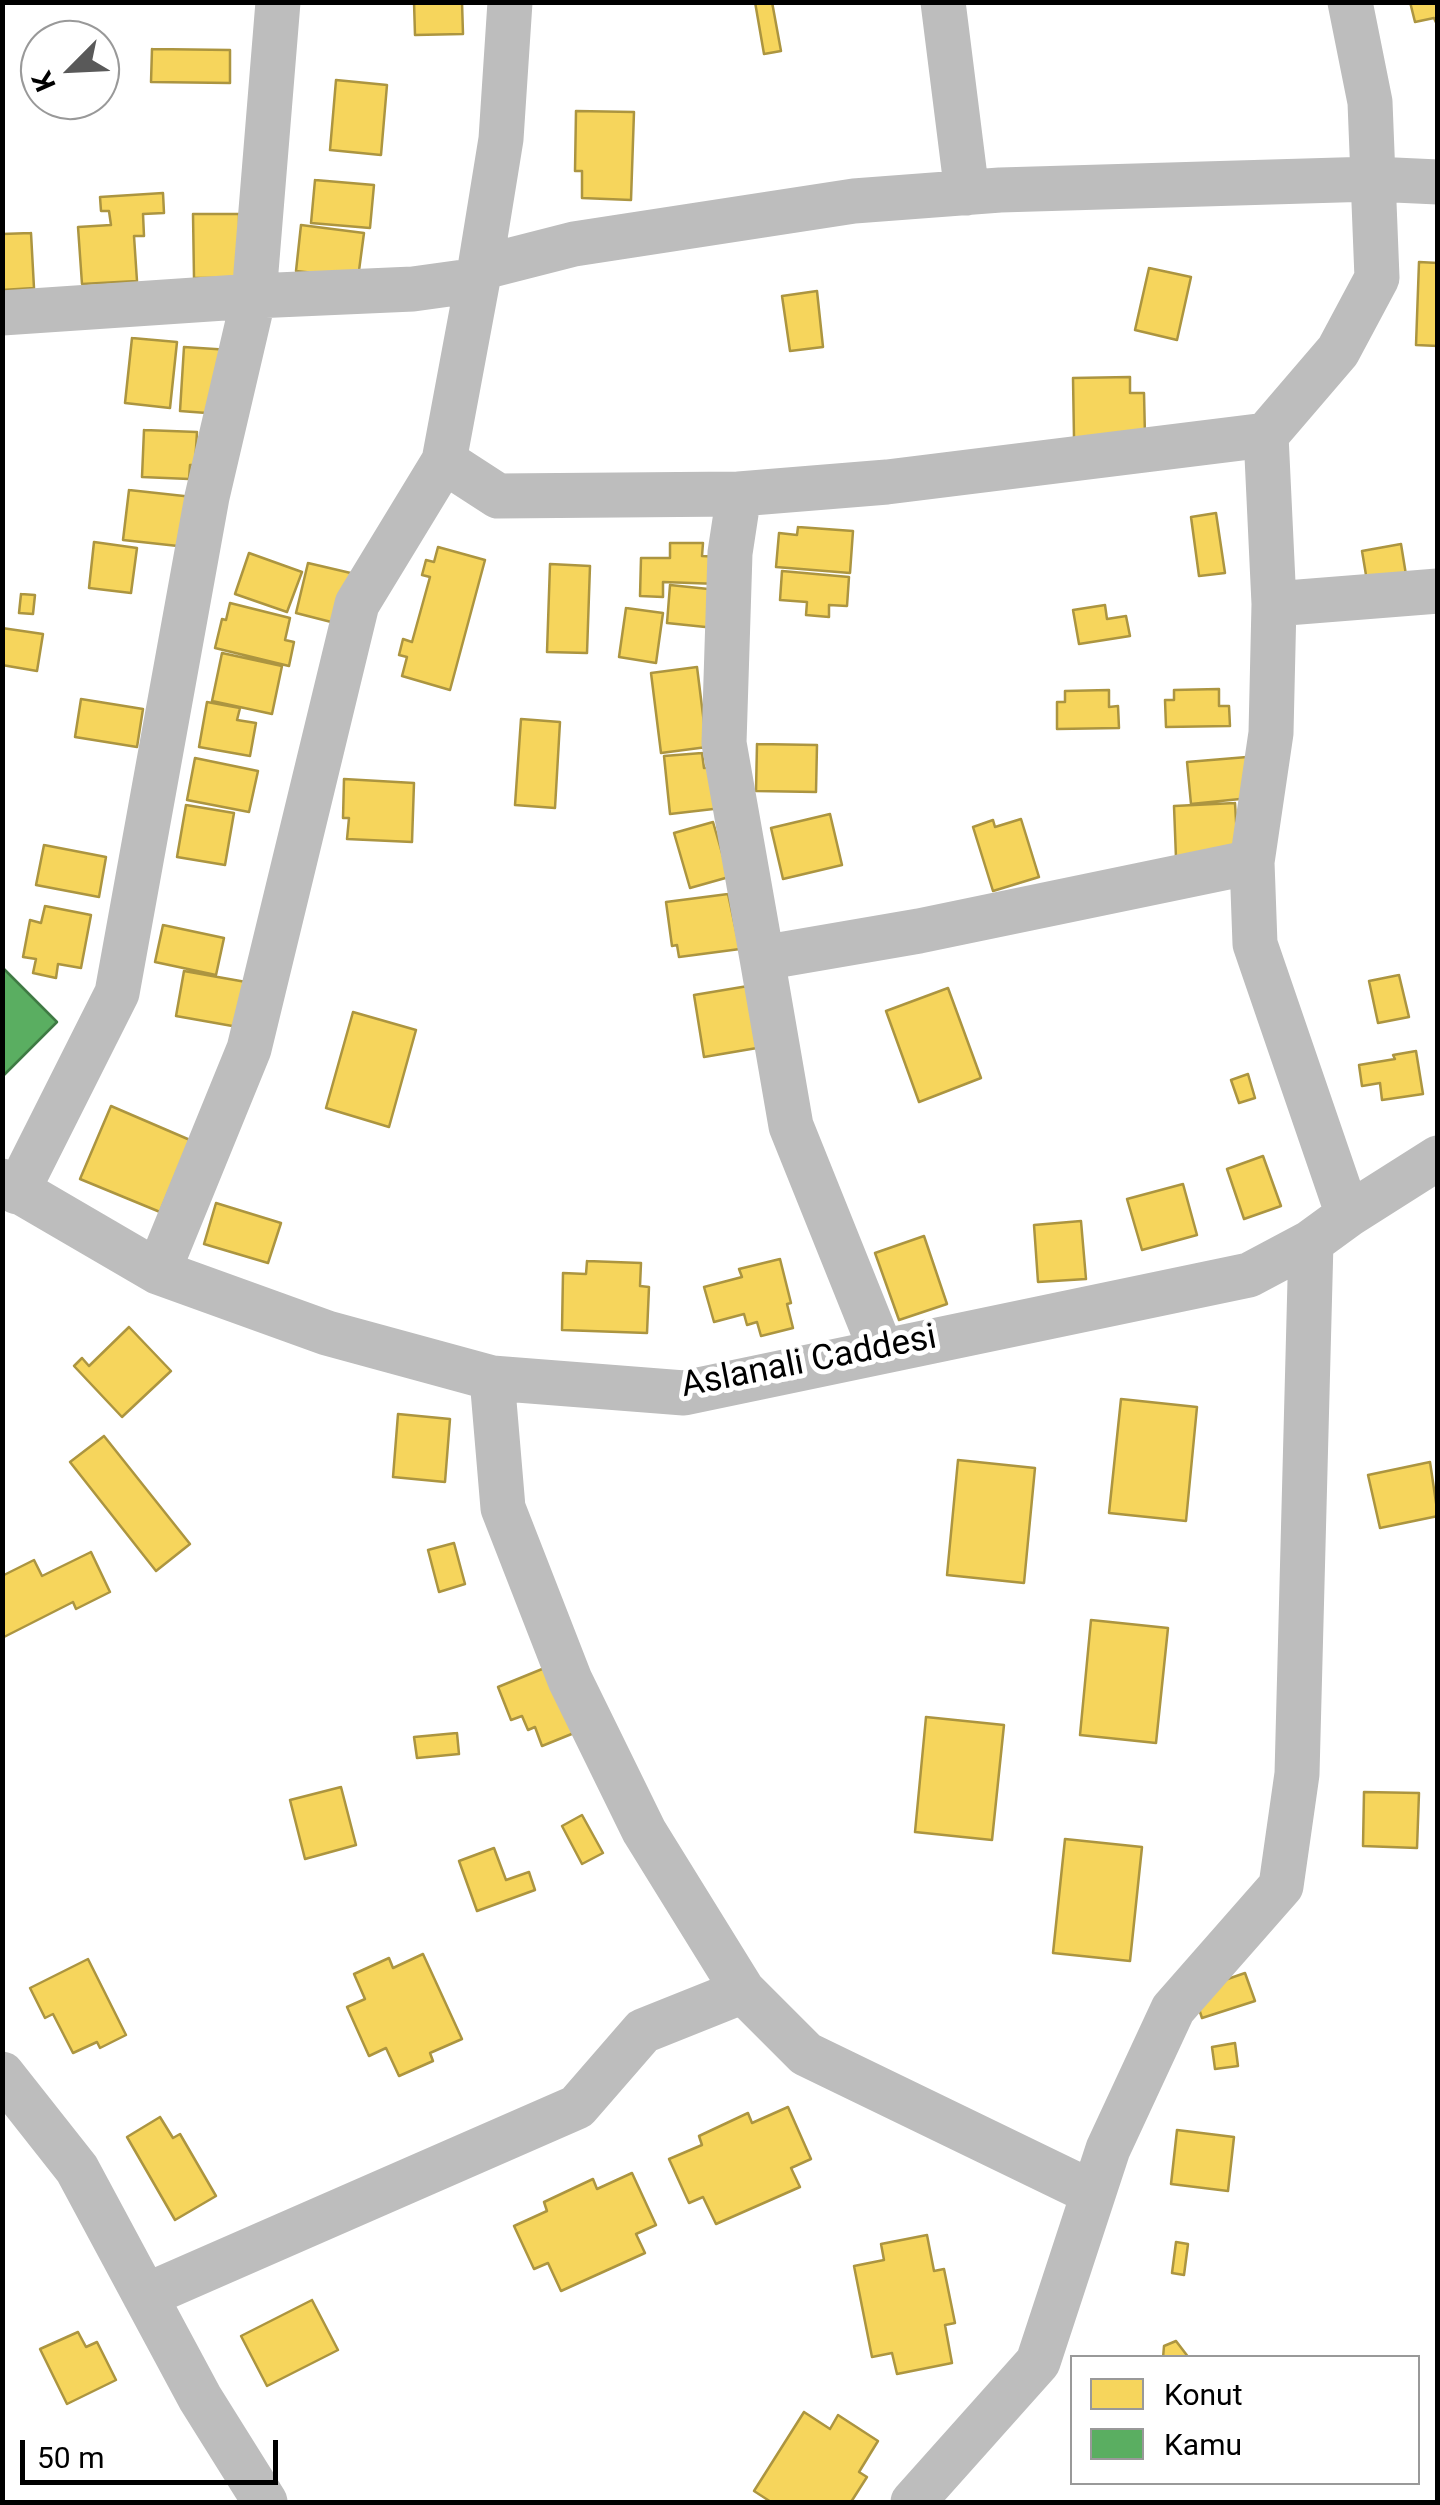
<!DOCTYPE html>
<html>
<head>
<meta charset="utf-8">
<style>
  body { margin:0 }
  #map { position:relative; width:1440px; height:2505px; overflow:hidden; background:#fff; font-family:Roboto,sans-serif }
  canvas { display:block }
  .frame { position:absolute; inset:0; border:5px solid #000; pointer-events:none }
  .legend { position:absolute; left:1070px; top:2355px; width:350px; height:130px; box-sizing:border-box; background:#fff; border:2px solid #999; margin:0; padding:12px 18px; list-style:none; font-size:30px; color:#000 }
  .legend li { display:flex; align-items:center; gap:20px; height:50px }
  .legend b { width:50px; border:2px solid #999 }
  .north { position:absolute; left:20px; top:20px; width:100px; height:100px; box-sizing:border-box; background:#fff; border:2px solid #999; border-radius:50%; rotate:246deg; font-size:28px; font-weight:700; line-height:40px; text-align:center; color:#000 }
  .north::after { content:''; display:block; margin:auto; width:35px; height:45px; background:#595959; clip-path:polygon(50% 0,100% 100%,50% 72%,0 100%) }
  .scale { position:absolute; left:20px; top:2440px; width:258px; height:45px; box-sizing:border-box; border:5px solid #000; border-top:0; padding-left:12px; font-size:30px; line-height:35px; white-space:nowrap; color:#000; -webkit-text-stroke:8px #fff; paint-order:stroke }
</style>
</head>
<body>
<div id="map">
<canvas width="1440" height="2505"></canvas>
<div class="frame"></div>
<ul class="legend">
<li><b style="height:28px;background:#f6d55c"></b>Konut</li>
<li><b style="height:28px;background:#5aae61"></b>Kamu</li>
</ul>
<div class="north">K</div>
<div class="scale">50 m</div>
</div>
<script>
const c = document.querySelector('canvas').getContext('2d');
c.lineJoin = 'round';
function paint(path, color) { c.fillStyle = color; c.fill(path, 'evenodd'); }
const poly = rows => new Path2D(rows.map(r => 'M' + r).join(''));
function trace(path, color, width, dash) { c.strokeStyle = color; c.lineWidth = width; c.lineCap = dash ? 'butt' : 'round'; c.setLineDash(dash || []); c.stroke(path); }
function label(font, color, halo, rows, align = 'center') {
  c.font = font + ' Roboto,sans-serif'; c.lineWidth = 10; c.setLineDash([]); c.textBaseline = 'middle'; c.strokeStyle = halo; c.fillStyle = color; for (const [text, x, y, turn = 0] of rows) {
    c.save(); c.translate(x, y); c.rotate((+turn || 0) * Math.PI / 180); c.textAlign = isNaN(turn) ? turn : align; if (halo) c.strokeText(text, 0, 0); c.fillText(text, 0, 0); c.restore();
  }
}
const homes = poly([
  [414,2,462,2,463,34,415,35,414,2],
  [755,2,772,2,781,51,764,54,755,2],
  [1410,2,1438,2,1438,27,1434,18,1415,22,1410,2],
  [152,49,230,50,230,83,151,82,152,49],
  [336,80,387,85,381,155,330,150,336,80],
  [576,111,634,112,631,200,582,198,582,171,575,171,576,111],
  [315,180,374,185,370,228,311,223,315,180],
  [163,193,164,213,143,214,144,236,134,236,137,281,82,284,78,227,111,225,109,211,101,211,100,197,163,193],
  [193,214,239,214,240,278,194,278,193,214],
  [301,225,364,233,358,278,296,271,301,225],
  [31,233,34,288,2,290,2,234,31,233],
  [1419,262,1438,263,1438,346,1416,345,1419,262],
  [1149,268,1191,277,1177,340,1135,330,1149,268],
  [817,291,823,347,790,351,782,296,817,291],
  [132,338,177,342,170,408,125,403,132,338],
  [184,347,230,350,220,414,180,411,184,347],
  [1130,377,1130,393,1144,393,1145,437,1074,438,1073,378,1130,377],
  [144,430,197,432,195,465,190,465,189,479,142,477,144,430],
  [129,490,193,497,187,547,123,540,129,490],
  [1216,513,1225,573,1199,576,1191,517,1216,513],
  [798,527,853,531,850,573,776,567,779,533,797,535,798,527],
  [94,542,137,548,131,593,89,588,94,542],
  [670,543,703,543,702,556,720,557,719,584,663,582,663,597,640,596,641,558,670,558,670,543],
  [1401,544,1407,581,1368,587,1362,551,1401,544],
  [438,547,485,560,450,690,402,676,407,657,399,655,403,639,412,642,430,577,422,575,426,560,434,562,438,547],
  [249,553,302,572,287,612,235,594,249,553],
  [308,563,355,574,343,625,296,613,308,563],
  [550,564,590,566,587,653,547,652,550,564],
  [782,571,849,577,847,606,829,605,829,617,806,615,807,602,780,600,782,571],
  [670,585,718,590,715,628,667,623,670,585],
  [21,594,35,595,33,614,19,613,21,594],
  [230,603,290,618,285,640,294,642,289,666,215,648,222,619,226,620,230,603],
  [1105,605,1107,619,1126,616,1130,636,1079,644,1073,610,1105,605],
  [626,608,663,613,656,663,619,657,626,608],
  [2,628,43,634,37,671,2,665,2,628],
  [222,653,282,666,272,714,212,701,222,653],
  [697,667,707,747,661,753,651,673,697,667],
  [1219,689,1219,706,1229,706,1230,726,1166,727,1165,700,1174,700,1174,690,1219,689],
  [1109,690,1109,707,1118,706,1119,728,1057,729,1057,702,1065,702,1065,691,1109,690],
  [81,699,143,709,137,747,75,737,81,699],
  [207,702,240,708,237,720,256,723,250,756,199,747,207,702],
  [521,719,560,722,555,808,515,805,521,719],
  [757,744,817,745,816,792,756,791,757,744],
  [702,753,704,768,718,767,722,808,670,814,664,756,702,753],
  [1247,757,1250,798,1191,804,1187,762,1247,757],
  [195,758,258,771,249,812,187,800,195,758],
  [344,779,414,783,412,842,347,839,349,818,343,818,344,779],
  [1235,803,1238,855,1176,858,1174,806,1235,803],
  [186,805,234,813,225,865,177,857,186,805],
  [830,814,842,865,783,879,771,828,830,814],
  [1021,819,1039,877,993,891,973,827,993,820,995,827,1021,819],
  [713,822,729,877,690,888,674,833,713,822],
  [44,845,106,857,99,897,36,885,44,845],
  [728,894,740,949,679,957,677,945,672,946,666,902,728,894],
  [45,906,91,915,81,968,58,964,56,978,33,973,36,959,23,957,30,920,41,923,45,906],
  [163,925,224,938,216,975,155,962,163,925],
  [184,971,246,982,238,1027,176,1016,184,971],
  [1399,975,1409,1017,1378,1023,1369,981,1399,975],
  [748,986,757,1048,704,1057,694,995,748,986],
  [948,988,981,1078,919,1102,886,1011,948,988],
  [353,1012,416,1030,389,1127,326,1108,353,1012],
  [1416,1051,1423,1094,1382,1100,1380,1083,1362,1086,1359,1065,1395,1059,1393,1055,1416,1051],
  [1248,1074,1255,1098,1239,1103,1231,1080,1248,1074],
  [111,1106,190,1140,160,1212,80,1179,111,1106],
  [1263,1156,1281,1206,1244,1219,1227,1169,1263,1156],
  [1183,1184,1197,1235,1142,1250,1127,1199,1183,1184],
  [216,1203,281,1223,268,1263,204,1244,216,1203],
  [1081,1221,1086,1279,1038,1282,1034,1225,1081,1221],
  [924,1236,947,1304,899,1320,875,1253,924,1236],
  [780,1259,791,1303,787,1304,793,1328,761,1336,757,1322,747,1325,744,1314,714,1322,704,1287,742,1277,739,1269,780,1259],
  [587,1261,641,1263,640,1286,649,1287,647,1333,562,1330,563,1273,586,1274,587,1261],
  [129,1327,171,1371,122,1417,74,1366,82,1358,89,1366,129,1327],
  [1121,1399,1197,1407,1186,1521,1109,1513,1121,1399],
  [398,1414,450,1419,445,1482,393,1477,398,1414],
  [104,1436,190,1544,156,1571,70,1462,104,1436],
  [958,1460,1035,1468,1024,1583,947,1575,958,1460],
  [1430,1462,1438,1516,1380,1528,1368,1475,1430,1462],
  [454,1543,465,1584,439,1592,428,1550,454,1543],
  [91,1552,110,1592,76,1609,73,1602,2,1638,2,1576,34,1560,42,1576,91,1552],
  [1091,1620,1168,1628,1156,1743,1080,1735,1091,1620],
  [552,1665,579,1731,542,1746,535,1727,528,1730,522,1716,511,1720,498,1687,552,1665],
  [926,1717,1004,1725,992,1840,915,1832,926,1717],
  [457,1733,459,1754,417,1758,414,1737,457,1733],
  [341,1787,356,1845,305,1859,290,1800,341,1787],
  [1364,1792,1419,1793,1417,1848,1363,1846,1364,1792],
  [582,1815,603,1853,582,1864,562,1826,582,1815],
  [1065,1839,1142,1847,1130,1961,1053,1953,1065,1839],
  [494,1848,506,1880,529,1872,535,1890,477,1911,459,1861,494,1848],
  [423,1954,462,2039,430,2053,433,2061,399,2076,386,2048,369,2056,347,2007,365,1999,354,1974,389,1958,393,1968,423,1954],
  [88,1959,126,2035,100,2048,97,2042,73,2053,53,2014,45,2018,30,1988,88,1959],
  [1245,1973,1255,2001,1202,2018,1193,1991,1245,1973],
  [1235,2043,1238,2066,1215,2069,1212,2047,1235,2043],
  [788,2107,811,2159,791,2168,800,2187,716,2224,703,2197,689,2203,669,2159,702,2145,699,2136,748,2113,752,2123,788,2107],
  [160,2117,173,2138,180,2134,216,2196,175,2220,127,2137,160,2117],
  [1177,2130,1234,2137,1228,2191,1171,2184,1177,2130],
  [632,2173,656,2225,636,2234,645,2253,561,2291,548,2263,534,2269,514,2226,547,2211,544,2202,593,2179,597,2189,632,2173],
  [927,2235,934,2271,944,2269,955,2323,945,2325,952,2363,897,2374,892,2353,872,2357,854,2266,884,2260,881,2244,927,2235],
  [1176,2242,1188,2244,1184,2275,1172,2273,1176,2242],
  [312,2300,338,2350,267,2386,241,2336,312,2300],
  [78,2332,86,2347,97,2342,116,2380,67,2404,40,2349,78,2332],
  [1176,2341,1189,2358,1163,2358,1164,2346,1176,2341],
  [804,2412,830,2429,838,2415,878,2441,859,2472,867,2477,851,2502,771,2502,754,2491,804,2412]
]);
paint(homes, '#f6d55c');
trace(homes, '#ac9540', 2.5);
const public = poly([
  [3,968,57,1022,2,1077,2,968,3,968]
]);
paint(public, '#5aae61');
trace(public, '#3f7a44', 2.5);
trace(poly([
  [943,2,967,193],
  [480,268,501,139,510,2],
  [2,313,254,296,278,2],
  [739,494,498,496,444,461,480,268,574,244,854,201,1000,190,1373,179,1438,182],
  [1274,604,1438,591],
  [762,958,724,743,730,553,739,494,887,482,1266,435],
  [2,1181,158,1272,327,1333,492,1378,684,1393,1249,1275,1311,1242,1348,1215,1438,1158],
  [17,1192,117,993,207,497,254,296,413,289,478,280],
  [1348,1215,1255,944,1252,862,1271,733,1274,604,1266,435,1338,351,1377,278,1370,102,1350,2],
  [158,1272,249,1049,357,604,444,461],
  [881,1350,791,1126,762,958,919,931,1252,862],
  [492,1378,503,1508,570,1680,644,1831,743,1991,806,2054,1093,2193],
  [2,2074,77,2169,200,2398,265,2502],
  [145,2296,577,2107,643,2031,743,1991],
  [913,2502,1038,2362,1108,2149,1173,2009,1281,1886,1297,1774,1311,1242]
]), '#bdbdbd', 45);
label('35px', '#000', '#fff', [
  ["Aslanali Caddesi",809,1363,-11]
]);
</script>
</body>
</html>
